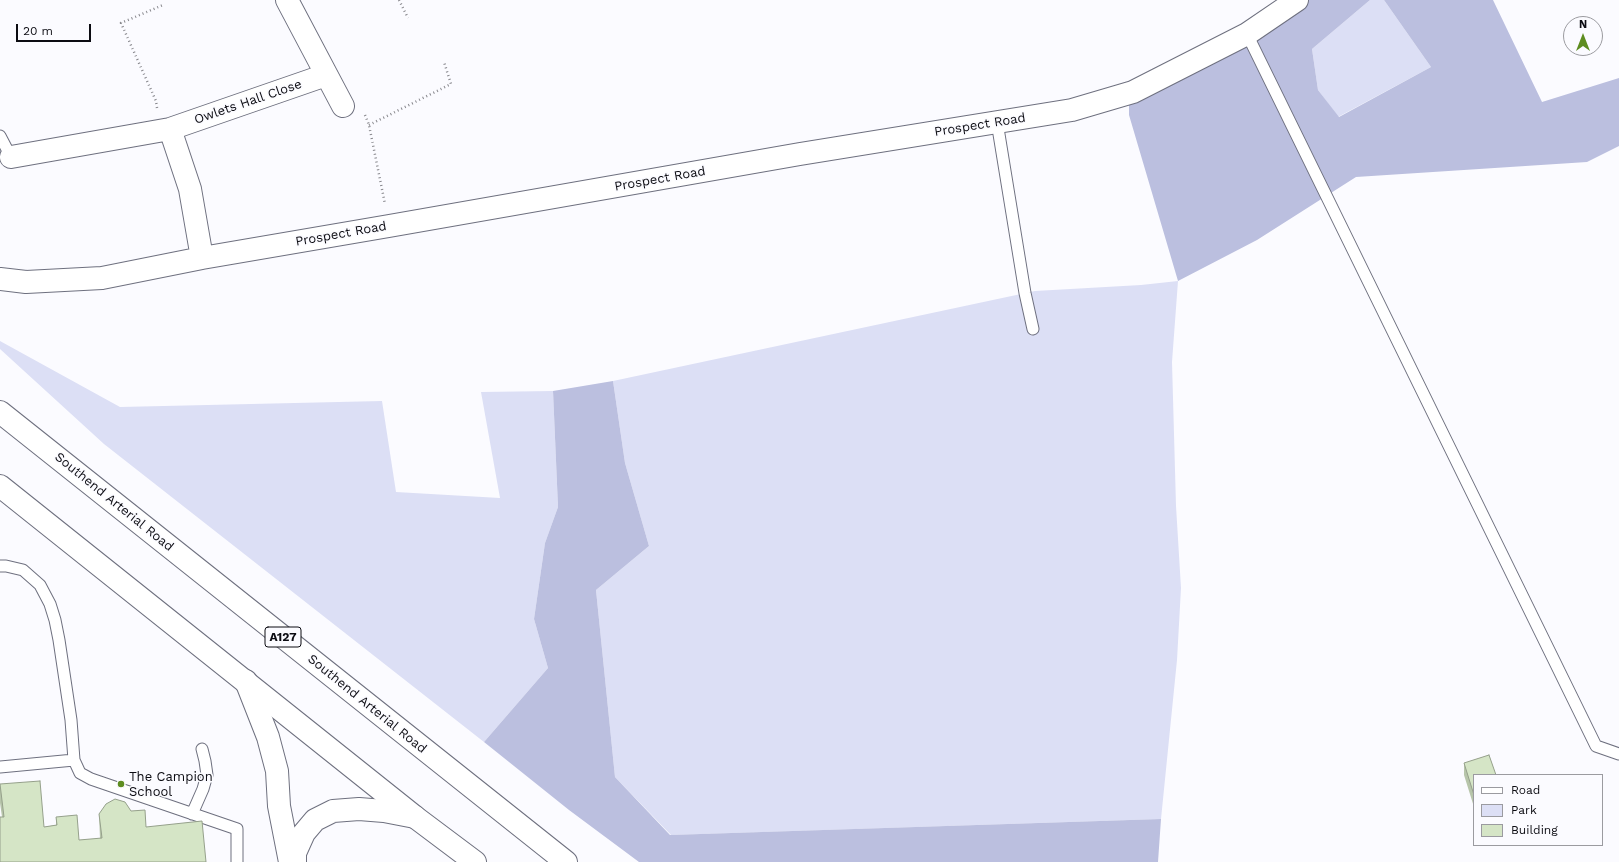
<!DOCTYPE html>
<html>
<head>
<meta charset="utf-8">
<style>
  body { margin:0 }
  #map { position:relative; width:1619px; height:862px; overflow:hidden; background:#fbfbff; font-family:"Work Sans",sans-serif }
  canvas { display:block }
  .legend { position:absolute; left:1473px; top:774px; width:130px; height:72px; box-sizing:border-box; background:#fbfbff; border:1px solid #9b9ba0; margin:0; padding:5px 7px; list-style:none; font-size:12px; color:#0c0c12 }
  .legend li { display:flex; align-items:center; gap:8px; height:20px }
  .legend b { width:20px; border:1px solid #9b9ba0 }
  .north { position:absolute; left:1563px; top:16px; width:40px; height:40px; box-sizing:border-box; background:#fbfbff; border:1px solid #9b9ba0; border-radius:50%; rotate:0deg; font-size:11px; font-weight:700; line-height:16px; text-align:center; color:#0c0c12 }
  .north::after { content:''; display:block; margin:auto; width:14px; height:18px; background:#5e8d20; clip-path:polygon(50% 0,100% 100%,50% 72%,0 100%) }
  .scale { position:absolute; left:16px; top:24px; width:75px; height:18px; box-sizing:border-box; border:2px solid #0c0c12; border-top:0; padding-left:5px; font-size:12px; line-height:14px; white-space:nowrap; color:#0c0c12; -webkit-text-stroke:3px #fbfbff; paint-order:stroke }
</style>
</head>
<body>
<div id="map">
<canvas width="1619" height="862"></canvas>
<ul class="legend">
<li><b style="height:5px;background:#fff"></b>Road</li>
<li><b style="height:11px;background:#dcdff5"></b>Park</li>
<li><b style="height:11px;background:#d5e5c6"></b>Building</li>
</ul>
<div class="north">N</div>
<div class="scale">20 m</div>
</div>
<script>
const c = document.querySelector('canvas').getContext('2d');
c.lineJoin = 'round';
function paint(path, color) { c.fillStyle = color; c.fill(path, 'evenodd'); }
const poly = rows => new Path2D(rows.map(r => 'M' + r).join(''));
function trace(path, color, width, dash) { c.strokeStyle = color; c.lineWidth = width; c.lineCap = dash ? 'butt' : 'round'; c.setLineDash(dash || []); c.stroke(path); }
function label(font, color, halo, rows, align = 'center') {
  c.font = font + ' "Work Sans",sans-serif'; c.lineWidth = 3; c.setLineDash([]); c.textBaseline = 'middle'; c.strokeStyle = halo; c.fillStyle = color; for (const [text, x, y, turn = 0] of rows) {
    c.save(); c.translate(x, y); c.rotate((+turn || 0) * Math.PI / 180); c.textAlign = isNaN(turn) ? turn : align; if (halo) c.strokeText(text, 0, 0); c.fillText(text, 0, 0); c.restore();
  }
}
paint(poly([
  [1370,0,1384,0,1431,67,1338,117,1318,90,1312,49],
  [1178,281,1172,362,1176,506,1181,588,1177,660,1161,819,671,835,615,777,596,590,649,546,625,463,613,381,1035,291,1141,285],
  [0,341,120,407,382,401,396,492,500,498,481,392,553,391,558,507,545,543,534,619,548,668,484,742,104,444,0,349]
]), '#dcdff5');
paint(poly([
  [1297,0,1370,0,1312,49,1318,90,1339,117,1431,67,1384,0,1493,0,1542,102,1619,78,1619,146,1587,162,1356,177,1257,240,1178,281,1129,115,1129,93],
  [613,381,625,463,649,546,596,590,615,777,670,835,1161,819,1158,862,639,862,569,810,484,742,548,668,534,619,545,543,558,507,553,391]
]), '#bbbfdf');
const lane = poly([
  [1247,34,1596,746,1619,754],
  [997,122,1025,293,1033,329],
  [0,136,11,157],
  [0,566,6,566,23,570,40,585,50,604,55,620,59,640,71,720,74,760,80,773,91,779,237,829,237,862],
  [0,767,74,760],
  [192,814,203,789,207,775,205,761,202,749]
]);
const street = poly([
  [287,0,343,106],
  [170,129,190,189,202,258],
  [11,157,170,129,326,75],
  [0,279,26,282,102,278,202,258,389,226,800,154,1072,110,1133,92,1247,34,1297,0]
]);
const secondary = poly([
  [246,681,268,737,277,771,279,806,290,862],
  [295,862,295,853,304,833,315,820,333,811,359,809,384,811,415,817]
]);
const highway = poly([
  [0,412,566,862],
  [0,486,415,817,475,862]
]);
trace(lane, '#6e707f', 13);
trace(street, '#6e707f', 24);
trace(secondary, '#6e707f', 24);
trace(highway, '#6e707f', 24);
trace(poly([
  [399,0,408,18],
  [157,108,156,101,121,23,163,5],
  [365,115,369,125,385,204],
  [369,125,451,84,444,62]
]), '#89898e', 2.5, [1, 3]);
trace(lane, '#fff', 11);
trace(street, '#fff', 22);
trace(secondary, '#fff', 22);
trace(highway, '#fff', 22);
paint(poly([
  [1464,763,1474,775,1474,807,1464,775],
  [0,784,44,827,56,825,56,817,79,840,100,839,99,814,131,811,146,827,206,862,0,862,2,817,0,803]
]), '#b7c5aa');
const building = poly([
  [1489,755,1496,775,1474,775,1474,795,1464,763,1489,755],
  [40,781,44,827,57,825,56,817,77,815,79,840,102,838,99,814,106,804,115,799,125,802,131,811,145,810,146,827,202,821,206,862,0,862,0,817,4,817,0,784,40,781]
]);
paint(building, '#d5e5c6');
trace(building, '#95a08b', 1);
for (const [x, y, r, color] of [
  [121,784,4,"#5e8d20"]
]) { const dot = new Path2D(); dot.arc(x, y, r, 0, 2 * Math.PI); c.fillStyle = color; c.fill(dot); trace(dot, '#fbfbff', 1.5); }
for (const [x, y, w] of [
  [283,637,36]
]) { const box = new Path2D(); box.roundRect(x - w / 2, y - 10, w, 20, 3); c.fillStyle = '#fbfbff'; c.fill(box); trace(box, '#0c0c12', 1); }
label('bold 12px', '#0c0c12', null, [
  ["A127",283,637]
]);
label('13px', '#0c0c12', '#fbfbff', [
  ["Owlets Hall Close",248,102,-19],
  ["Prospect Road",980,125,-9],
  ["Prospect Road",660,179,-10],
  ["Prospect Road",341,234,-10],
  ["Southend Arterial Road",114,502,39],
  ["Southend Arterial Road",367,704,39]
]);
label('13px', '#0c0c12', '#fbfbff', [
  ["The Campion",129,777],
  ["School",129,792]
], 'left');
</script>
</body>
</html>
